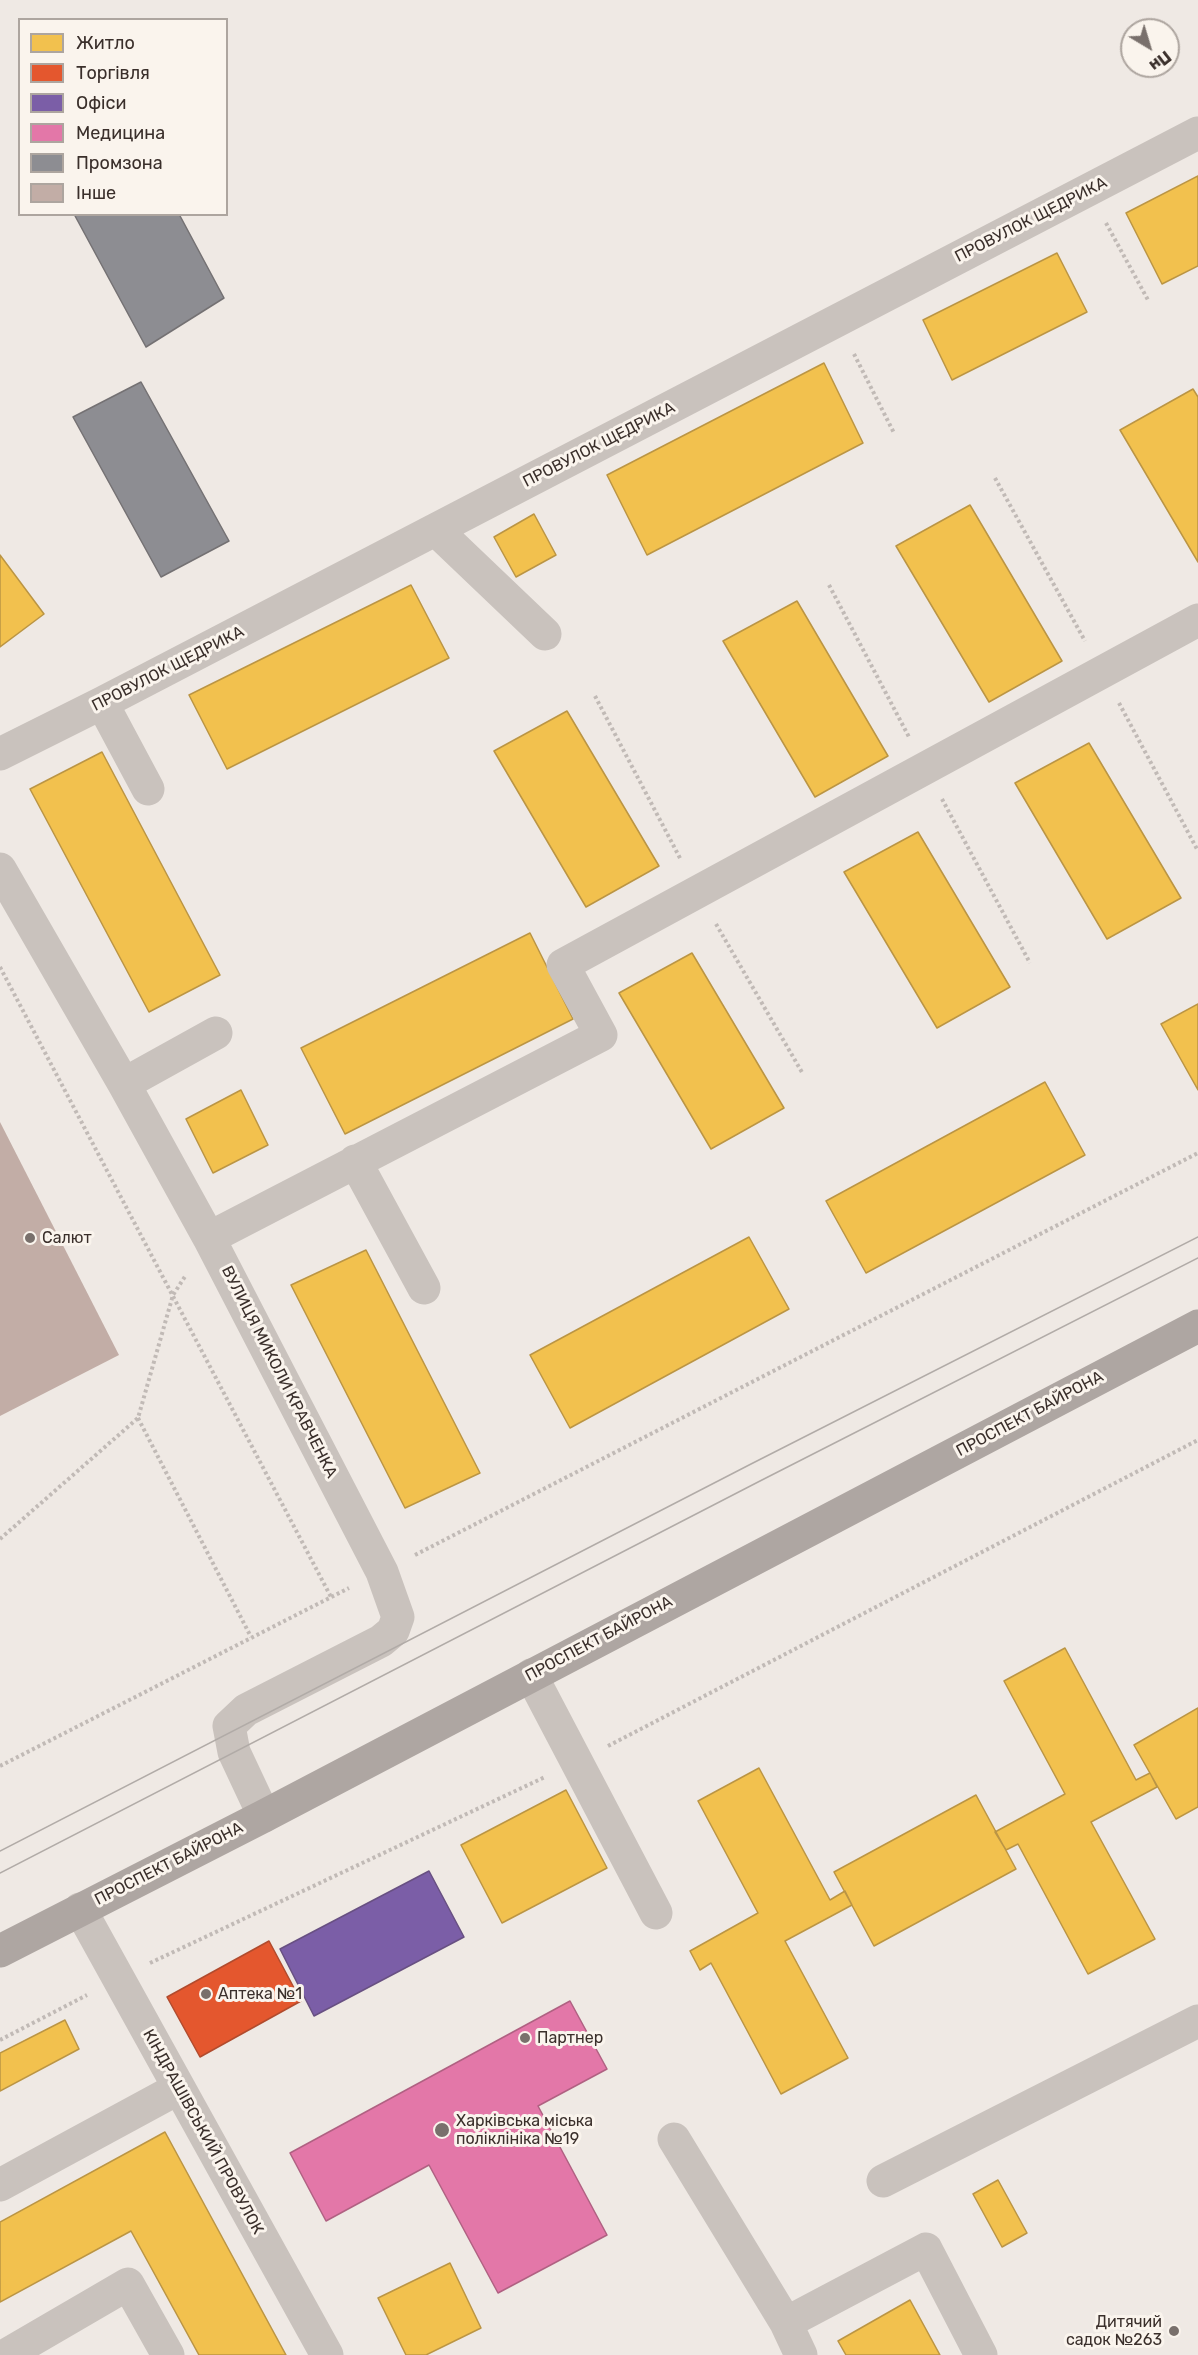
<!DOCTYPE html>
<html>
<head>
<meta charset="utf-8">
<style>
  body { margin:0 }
  #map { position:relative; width:1198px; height:2355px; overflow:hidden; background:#efe9e4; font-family:Rubik,sans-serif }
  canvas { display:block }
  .legend { position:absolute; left:18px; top:18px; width:210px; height:198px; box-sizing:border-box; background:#faf4ed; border:2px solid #ada59f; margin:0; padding:8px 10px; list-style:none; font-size:18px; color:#3a2f2b }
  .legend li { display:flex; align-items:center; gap:12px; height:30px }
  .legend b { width:30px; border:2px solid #ada59f }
  .north { position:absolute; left:1120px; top:18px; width:60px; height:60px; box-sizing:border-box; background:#faf4ed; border:2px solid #ada59f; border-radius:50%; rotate:142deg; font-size:16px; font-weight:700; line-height:24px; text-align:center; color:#3a2f2b }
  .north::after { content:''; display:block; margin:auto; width:21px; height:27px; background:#79706c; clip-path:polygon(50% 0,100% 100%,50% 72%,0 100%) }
</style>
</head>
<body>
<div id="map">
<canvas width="1198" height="2355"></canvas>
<ul class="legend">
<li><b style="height:16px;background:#f2c14e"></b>Житло</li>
<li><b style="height:16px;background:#e4572e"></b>Торгівля</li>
<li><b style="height:16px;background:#7b5ea7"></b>Офіси</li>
<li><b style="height:16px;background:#e377a8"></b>Медицина</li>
<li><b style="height:16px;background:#8d8d92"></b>Промзона</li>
<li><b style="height:16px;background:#c2ada6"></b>Інше</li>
</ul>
<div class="north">Пн</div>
</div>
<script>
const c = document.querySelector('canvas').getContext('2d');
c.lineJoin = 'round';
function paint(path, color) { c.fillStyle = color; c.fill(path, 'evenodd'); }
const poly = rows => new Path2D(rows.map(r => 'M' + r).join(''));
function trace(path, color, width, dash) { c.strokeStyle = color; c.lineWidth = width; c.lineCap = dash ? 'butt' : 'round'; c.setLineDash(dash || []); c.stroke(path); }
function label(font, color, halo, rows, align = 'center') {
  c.font = font + ' Rubik,sans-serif'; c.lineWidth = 6; c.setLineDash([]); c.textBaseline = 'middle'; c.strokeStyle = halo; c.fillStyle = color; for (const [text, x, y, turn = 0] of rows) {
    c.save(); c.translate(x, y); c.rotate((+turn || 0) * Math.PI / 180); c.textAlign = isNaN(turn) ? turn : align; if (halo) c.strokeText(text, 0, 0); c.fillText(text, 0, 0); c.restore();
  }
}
const homes = poly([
  [1198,176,1198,266,1162,284,1126,213,1198,176],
  [1057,253,1087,312,952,380,923,320,1057,253],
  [824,363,863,443,647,555,607,475,824,363],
  [1193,389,1198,397,1198,562,1120,430,1193,389],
  [970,505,1062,661,989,702,896,546,970,505],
  [534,514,556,555,516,577,494,537,534,514],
  [0,555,44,614,0,647,0,555],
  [411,585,449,658,227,769,189,695,411,585],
  [797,601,888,756,815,797,723,641,797,601],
  [567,711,659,866,586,907,494,751,567,711],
  [1089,743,1181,898,1107,939,1015,783,1089,743],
  [102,752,220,975,149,1012,30,789,102,752],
  [918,832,1010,987,937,1028,844,872,918,832],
  [530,933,573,1019,345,1134,301,1048,530,933],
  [692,953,784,1108,711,1149,619,993,692,953],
  [1198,1004,1198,1090,1161,1024,1198,1004],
  [1045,1082,1085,1155,866,1273,826,1201,1045,1082],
  [241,1090,268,1145,213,1173,186,1119,241,1090],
  [749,1237,789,1309,570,1428,530,1355,749,1237],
  [366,1250,480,1473,405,1508,291,1285,366,1250],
  [1065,1648,1136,1780,1150,1773,1157,1787,1091,1822,1155,1939,1088,1974,1018,1844,1006,1850,995,1832,1065,1794,1004,1681,1065,1648],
  [1198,1708,1198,1807,1176,1819,1134,1745,1198,1708],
  [759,1768,830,1900,845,1891,852,1905,785,1941,848,2058,781,2094,711,1963,700,1970,690,1951,758,1913,698,1801,759,1768],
  [566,1790,607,1868,502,1923,461,1845,566,1790],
  [976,1795,1016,1869,874,1946,834,1872,976,1795],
  [65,2020,79,2049,0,2091,0,2053,65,2020],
  [165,2132,286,2355,199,2355,131,2231,0,2302,0,2222,165,2132],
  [998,2180,1027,2233,1002,2247,973,2194,998,2180],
  [450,2263,481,2328,426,2355,406,2355,378,2298,450,2263],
  [910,2300,940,2355,846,2355,838,2341,910,2300]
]);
paint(homes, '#f2c14e');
trace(homes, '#bb9544', 1.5);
const shops = poly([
  [269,1941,301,2001,200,2057,167,1997,269,1941]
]);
paint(shops, '#e4572e');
trace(shops, '#b14b2d', 1.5);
const offices = poly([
  [429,1871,464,1937,314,2016,280,1949,429,1871]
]);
paint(offices, '#7b5ea7');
trace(offices, '#685082', 1.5);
const health = poly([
  [570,2001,607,2069,538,2106,607,2235,498,2293,429,2165,326,2221,290,2153,570,2001]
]);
paint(health, '#e377a8');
trace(health, '#b06182', 1.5);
const industry = poly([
  [74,214,179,214,224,298,146,347,74,214],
  [141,382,229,541,161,577,73,417,141,382]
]);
paint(industry, '#8d8d92');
trace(industry, '#747173', 1.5);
paint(poly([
  [0,1122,119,1355,0,1416]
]), '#c2ada6');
trace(poly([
  [1106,223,1148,300],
  [854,354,894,433],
  [995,478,1085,641],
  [829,585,909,737],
  [595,696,681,860],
  [1119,703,1198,851],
  [942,799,1030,963],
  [716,924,803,1074],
  [0,967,331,1597],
  [138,1418,251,1637],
  [0,1539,138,1418,173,1295,186,1275],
  [415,1555,1198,1153],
  [608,1746,1198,1440],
  [0,1766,349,1588],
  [150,1963,545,1777],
  [0,2040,87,1995]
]), '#c1bab6', 4, [3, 3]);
trace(poly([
  [436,530,545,634],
  [102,703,148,789],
  [0,754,102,703,1198,133],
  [0,869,124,1084,209,1238,382,1572,398,1617,393,1631,381,1641,246,1710,229,1726,234,1752,264,1816],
  [124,1084,216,1033],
  [355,1161,424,1288],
  [209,1238,601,1035,563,965,1198,620],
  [531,1675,656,1913],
  [80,1909,327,2355],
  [674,2139,786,2323],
  [883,2181,1198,2021],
  [0,2185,179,2088],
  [6,2355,128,2284,168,2355],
  [801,2355,786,2323,926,2249,981,2355]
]), '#c9c2bd', 33);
trace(poly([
  [0,1951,264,1816,1198,1326]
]), '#aea6a2', 33);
trace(poly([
  [0,1851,751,1464,1198,1237],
  [0,1873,760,1481,1198,1258]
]), '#b1aba7', 1.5);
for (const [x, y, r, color] of [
  [30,1238,6,"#79706c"],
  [206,1994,6,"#79706c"],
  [525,2038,6,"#79706c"],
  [442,2130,8,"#79706c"],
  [1174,2331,6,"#79706c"]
]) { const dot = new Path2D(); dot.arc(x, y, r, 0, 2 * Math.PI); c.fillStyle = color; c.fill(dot); trace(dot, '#faf4ed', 2); }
label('16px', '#3a2f2b', '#faf4ed', [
  ["ПРОВУЛОК ЩЕДРИКА",1031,220,-27],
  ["ПРОВУЛОК ЩЕДРИКА",599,445,-27],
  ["ПРОВУЛОК ЩЕДРИКА",168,669,-27],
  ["ВУЛИЦЯ МИКОЛИ КРАВЧЕНКА",279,1372,63],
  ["ПРОСПЕКТ БАЙРОНА",1030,1414,-28],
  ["ПРОСПЕКТ БАЙРОНА",599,1639,-28],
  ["ПРОСПЕКТ БАЙРОНА",169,1864,-27],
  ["КІНДРАШІВСЬКИЙ ПРОВУЛОК",203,2132,61]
]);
label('16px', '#3a2f2b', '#faf4ed', [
  ["Салют",42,1238],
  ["Аптека №1",218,1994],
  ["Партнер",537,2038],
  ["Харківська міська",456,2121],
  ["поліклініка №19",456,2139],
  ["Дитячий",1162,2322,"right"],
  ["садок №263",1162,2340,"right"]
], 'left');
</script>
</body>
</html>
